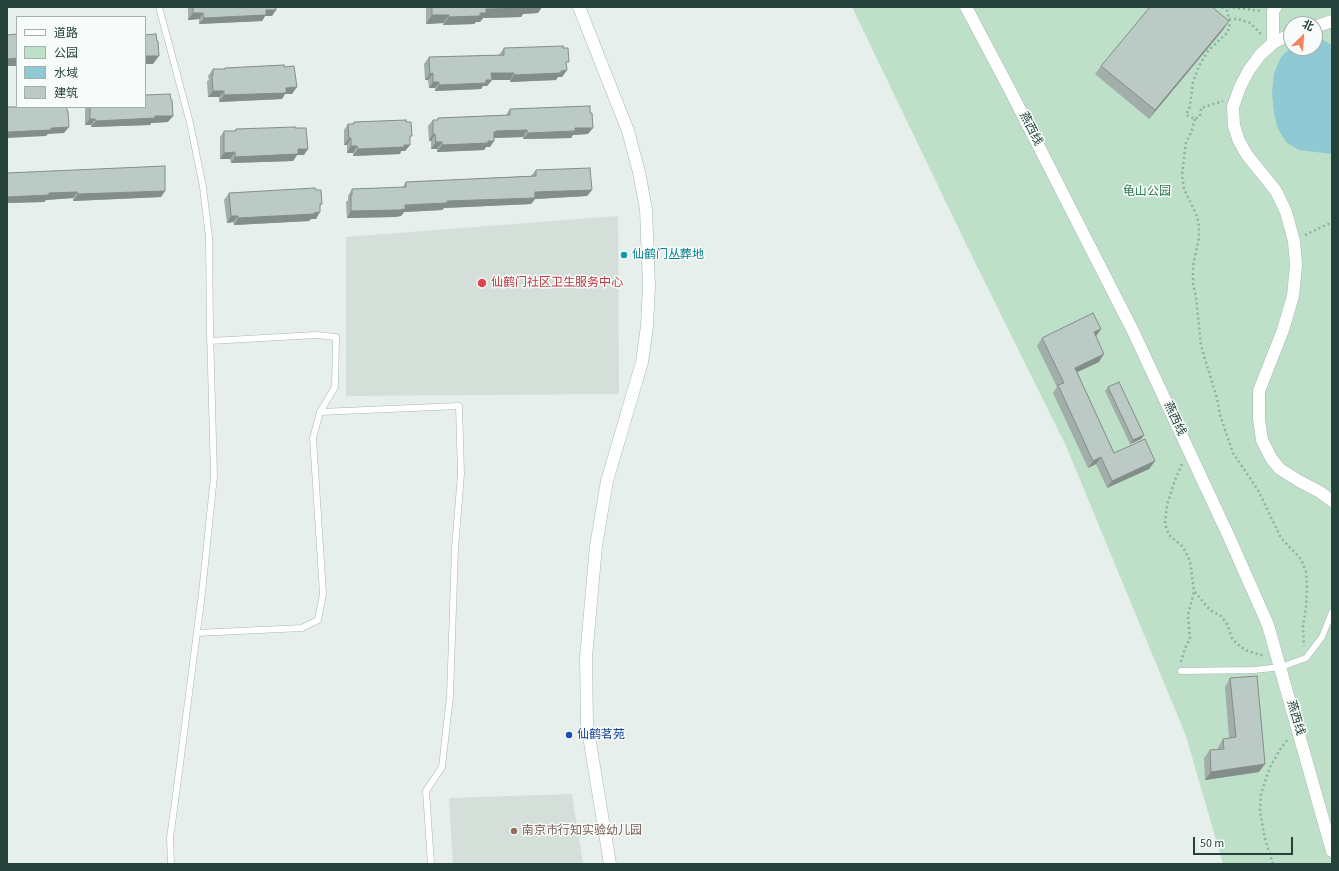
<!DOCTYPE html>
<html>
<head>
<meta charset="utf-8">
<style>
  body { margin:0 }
  #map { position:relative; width:1339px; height:871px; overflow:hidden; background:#e6efeb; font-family:"Source Sans 3","Noto Sans SC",sans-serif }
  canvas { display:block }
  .frame { position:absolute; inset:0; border:8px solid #24423a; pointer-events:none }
  .legend { position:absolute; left:16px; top:16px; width:130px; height:92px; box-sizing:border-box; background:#f7fbf9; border:1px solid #a3b1ad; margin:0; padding:5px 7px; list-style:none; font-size:12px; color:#24423a }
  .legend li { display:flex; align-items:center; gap:8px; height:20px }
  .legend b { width:20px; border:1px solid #a3b1ad }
  .north { position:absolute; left:1283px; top:16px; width:40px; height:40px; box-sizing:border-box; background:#f7fbf9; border:1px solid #a3b1ad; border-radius:50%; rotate:25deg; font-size:11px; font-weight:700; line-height:16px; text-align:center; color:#24423a }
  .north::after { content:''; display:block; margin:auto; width:14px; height:18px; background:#f4845f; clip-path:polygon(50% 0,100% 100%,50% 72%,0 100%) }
  .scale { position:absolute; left:1193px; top:837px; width:100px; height:18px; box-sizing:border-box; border:2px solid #24423a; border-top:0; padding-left:5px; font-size:12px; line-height:14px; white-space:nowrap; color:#24423a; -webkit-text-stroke:3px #f7fbf9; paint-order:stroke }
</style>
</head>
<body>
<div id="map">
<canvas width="1339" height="871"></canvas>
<div class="frame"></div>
<ul class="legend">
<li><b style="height:5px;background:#fff"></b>道路</li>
<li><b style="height:11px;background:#bfe0c8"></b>公园</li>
<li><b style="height:11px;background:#8ec9d4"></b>水域</li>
<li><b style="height:11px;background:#bbcac4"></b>建筑</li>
</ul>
<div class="north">北</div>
<div class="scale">50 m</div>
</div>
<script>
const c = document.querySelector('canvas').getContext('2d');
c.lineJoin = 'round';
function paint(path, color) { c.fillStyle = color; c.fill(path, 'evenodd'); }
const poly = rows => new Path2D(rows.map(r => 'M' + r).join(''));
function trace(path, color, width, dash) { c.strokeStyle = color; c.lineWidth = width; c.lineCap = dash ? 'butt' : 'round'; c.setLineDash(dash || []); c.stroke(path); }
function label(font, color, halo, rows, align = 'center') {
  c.font = font + ' "Source Sans 3","Noto Sans SC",sans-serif'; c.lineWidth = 3; c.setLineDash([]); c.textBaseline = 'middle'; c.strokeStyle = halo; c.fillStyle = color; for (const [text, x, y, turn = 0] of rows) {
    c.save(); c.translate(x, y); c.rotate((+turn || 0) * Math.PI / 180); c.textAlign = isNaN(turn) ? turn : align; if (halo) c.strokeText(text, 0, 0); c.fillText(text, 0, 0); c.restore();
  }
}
paint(poly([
  [618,216,619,394,346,396,346,237],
  [572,794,583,864,453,864,449,798]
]), '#d4dfda');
paint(poly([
  [852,7,1332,7,1332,864,1223,864,1186,736,1066,446,967,246],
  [1291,24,1315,24,1315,48,1291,48]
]), '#bfe0c8');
paint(poly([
  [1315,35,1332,45,1332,154,1299,150,1286,142,1278,129,1274,114,1272,93,1274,73,1281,57,1291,47,1291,48,1315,48]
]), '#8ec9d4');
const service = poly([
  [159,7,190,123,203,187,209,237,210,330,214,476,202,593,177,787,170,838,171,864],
  [320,412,459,406,461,474,455,548,450,696,442,767,426,791,431,864],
  [197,633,302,628,318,620,323,594,313,438,320,412,335,387,336,337,316,335,210,341],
  [1181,671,1254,670,1281,667,1306,658,1322,637,1332,612]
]);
const minor = poly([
  [579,7,628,131,639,172,646,209,649,286,647,326,642,362,607,481,596,546,586,657,587,724,610,864],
  [966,7,1011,92,1133,331,1230,539,1268,625,1332,851],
  [1315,27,1332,21],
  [1291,34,1273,43,1260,55,1249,70,1240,87,1233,107,1234,126,1239,141,1247,155,1276,191,1286,212,1294,241,1296,265,1293,296,1283,330,1259,391,1259,419,1262,440,1271,458,1280,469,1299,481,1320,492,1332,501],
  [1273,43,1273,11,1276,7]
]);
trace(service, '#a8b8b2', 7);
trace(minor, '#a8b8b2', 13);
trace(poly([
  [1222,7,1227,11,1230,23,1228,32,1208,51,1199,66,1193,82,1190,106,1186,115,1195,119,1200,116,1201,108,1223,101],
  [1228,7,1262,11],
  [1229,19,1238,19,1250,23,1261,34],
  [1195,119,1191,133,1186,142,1182,175,1184,189,1197,216,1199,226,1199,238,1193,266,1193,284,1196,297,1201,346,1217,398,1220,415,1233,453,1258,490,1281,538,1301,559,1306,572,1307,587,1306,608,1303,625,1304,646],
  [1305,235,1328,224,1332,225],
  [1182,464,1175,480,1167,505,1165,524,1169,535,1183,547,1190,561,1194,591,1210,610,1221,616,1227,624,1232,638,1236,643,1245,650,1264,656],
  [1181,662,1185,648,1190,639,1188,615,1194,592],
  [1273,864,1265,839,1260,811,1261,794,1270,767,1281,748,1288,739]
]), '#86b3a5', 2.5, [2, 3]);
trace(service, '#fff', 6);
trace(minor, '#fff', 12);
paint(poly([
  [188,7,276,7,272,16,265,16,262,21,199,24,199,19,188,20],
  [426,7,542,7,538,13,523,14,521,17,483,18,480,22,476,22,474,24,443,25,443,23,426,24],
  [1223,30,1149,119,1095,74,1101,66],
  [504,48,566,65,567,70,562,77,558,77,556,80,510,82,510,80,492,80,487,86,483,86,481,89,435,91,435,88,429,88,428,80,425,80,424,64,429,57,499,55],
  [225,68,292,94,285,94,282,99,219,102,219,97,208,97,207,81,209,80,208,76,213,69,224,69],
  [85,107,145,107,168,122,151,123,150,125,91,127,91,125,85,125],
  [510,109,588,134,573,135,571,138,523,139,523,137,494,138,490,147,486,147,484,150,437,152,437,149,431,149,431,141,429,141,428,126,433,120,437,120,438,118,506,115],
  [354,122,406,122,410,145,405,151,401,151,400,154,353,156,353,153,347,153,347,145,344,145,344,130,348,124,352,124],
  [236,129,304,155,297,155,293,161,231,163,230,159,220,159,220,137,224,131,235,131],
  [536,170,592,190,587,196,535,199,531,204,444,208,442,210,404,212,401,216,394,217,347,218,346,202,348,200,348,196,352,189,402,188,406,182,531,176],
  [7,173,165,191,161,197,73,201,73,198,46,200,44,202,7,203],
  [316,190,322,204,320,206,316,219,311,219,309,221,234,225,233,222,227,223,224,200,229,193],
  [1101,329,1096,336,1099,362,1077,372,1114,453,1155,461,1149,469,1107,488,1096,464,1088,468,1053,393,1057,387,1037,346,1042,338],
  [1108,387,1144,435,1141,439,1130,444,1105,391],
  [1230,678,1259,772,1205,780,1204,758,1210,750,1218,749,1218,747,1223,739,1229,738,1225,687]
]), '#a1aea9');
paint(poly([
  [525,7,542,7,538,13,523,14,521,17,483,18,480,22,476,22,474,24,443,25,449,17,480,13,486,9],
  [266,10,276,10,272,16,265,16,262,21,199,24,204,18],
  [193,13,203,13,199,19,188,20],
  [432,15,449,15,443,23,426,24],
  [1229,21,1223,30,1149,119,1155,110],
  [145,56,159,56,153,64,145,64],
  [17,58,17,66,7,66,7,59],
  [567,70,562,77,558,77,556,80,510,82,514,75],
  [433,73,428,80,425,80,430,74],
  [491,73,514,73,510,80,487,80],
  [486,80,492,80,487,86,483,86,481,89,435,91,439,85],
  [433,82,439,82,435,88,429,88],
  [297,87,292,94,285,94,282,99,219,102,224,95,286,88],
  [213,91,224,91,219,97,208,97],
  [155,116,173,116,168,122,151,123,150,125,91,127,96,121],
  [90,119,95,119,91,125,85,125],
  [69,127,64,133,48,134,46,136,7,138,7,132,51,128],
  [575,128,593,128,588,134,573,135,571,138,523,139,528,133],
  [527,130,523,137,493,138,494,132,496,131],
  [433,134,435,134,431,141,429,141],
  [349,138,351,138,347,145,344,145],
  [488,141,494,141,490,147,486,147,484,150,437,152,442,145],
  [436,142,442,142,437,149,431,149],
  [404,145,410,145,405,151,401,151,400,154,353,156,358,149],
  [351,146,357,146,353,153,347,153],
  [298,149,308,149,304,155,297,155,293,161,231,163,235,157],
  [235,152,230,159,220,159,224,153],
  [592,190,587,196,535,199,531,204,444,208,442,210,404,212,401,216,394,217,347,218,351,211,535,192],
  [165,191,161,197,73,201,78,194],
  [77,192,73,198,46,200,44,202,7,203,7,197,49,193],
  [320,212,316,219,311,219,309,221,234,225,238,218],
  [231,216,238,216,233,222,227,223],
  [1101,329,1096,336,1094,332],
  [1104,354,1099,362,1069,376,1075,368],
  [1144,435,1141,439,1130,444,1133,440],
  [1101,457,1096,464,1088,468,1093,461],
  [1155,461,1149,469,1107,488,1112,481],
  [1265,764,1259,772,1205,780,1211,772]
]), '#838d89');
const building = poly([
  [193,7,276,7,276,10,266,10,266,15,204,18,203,13,193,13,193,7],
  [432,7,527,7,527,8,486,9,486,13,480,13,480,16,449,17,449,15,432,15,432,7],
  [1150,7,1212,7,1229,21,1155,110,1101,66,1150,7],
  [17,34,17,58,7,59,7,35,17,34],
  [156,34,157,41,158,41,159,56,145,56,145,35,156,34],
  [563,46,563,48,568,48,569,62,566,62,567,70,561,71,561,73,514,75,514,73,491,73,492,80,486,80,486,83,439,85,439,82,433,82,433,73,430,74,429,57,504,55,504,48,563,46],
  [284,65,284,67,294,66,297,87,286,88,286,93,224,95,224,91,213,91,212,75,213,75,213,69,225,69,225,68,284,65],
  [170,94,171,100,172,100,173,116,155,116,155,118,96,121,95,119,90,119,90,107,145,107,145,95,170,94],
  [590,106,590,113,592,113,593,128,575,128,575,131,528,133,527,130,496,131,496,132,494,132,494,141,488,141,488,143,442,145,442,142,436,142,435,134,433,134,433,120,438,120,438,118,510,115,510,109,590,106],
  [7,107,67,107,67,111,68,111,69,127,51,128,51,130,7,132,7,107],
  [406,120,406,122,411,122,412,136,410,136,410,145,404,145,404,147,358,149,357,146,351,146,351,138,349,138,348,124,354,124,354,122,406,120],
  [295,127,295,128,306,128,308,149,298,149,298,154,235,157,235,152,224,153,224,131,236,131,236,129,295,127],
  [165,166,165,191,78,194,77,192,49,193,49,195,7,197,7,173,165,166],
  [590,168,592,190,535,192,535,198,447,201,447,203,405,205,405,209,399,210,351,211,351,195,352,195,352,189,406,187,406,182,536,176,536,170,590,168],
  [315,188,316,190,321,190,322,204,320,204,320,212,314,213,314,214,238,218,238,216,231,216,229,193,315,188],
  [1093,313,1101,329,1094,332,1104,354,1075,368,1114,453,1145,439,1155,461,1112,481,1101,457,1093,461,1058,385,1064,383,1042,338,1093,313],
  [1119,382,1144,435,1133,440,1108,387,1119,382],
  [1257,676,1265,764,1211,772,1210,750,1224,749,1223,739,1236,737,1230,678,1257,676]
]);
paint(building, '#bbcac4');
trace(building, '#838d89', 1);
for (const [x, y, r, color] of [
  [624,255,4,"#0f9aa8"],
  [482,283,5,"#e0444e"],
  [569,735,4,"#1a4fb4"],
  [514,831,4,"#8d6e63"]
]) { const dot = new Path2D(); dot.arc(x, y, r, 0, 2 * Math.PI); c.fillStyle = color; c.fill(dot); trace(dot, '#f7fbf9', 1.5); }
label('12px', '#24423a', '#f7fbf9', [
  ["燕西线",1030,129,63],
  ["燕西线",1174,419,65],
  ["燕西线",1295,718,74]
]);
label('12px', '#2d7a4b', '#f7fbf9', [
  ["龟山公园",1147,192]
]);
label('12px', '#0d838f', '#f7fbf9', [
  ["仙鹤门丛葬地",632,255]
], 'left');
label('12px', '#be3a42', '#f7fbf9', [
  ["仙鹤门社区卫生服务中心",491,283]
], 'left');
label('12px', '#164399', '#f7fbf9', [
  ["仙鹤茗苑",577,735]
], 'left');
label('12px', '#785e54', '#f7fbf9', [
  ["南京市行知实验幼儿园",522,831]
], 'left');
</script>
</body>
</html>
